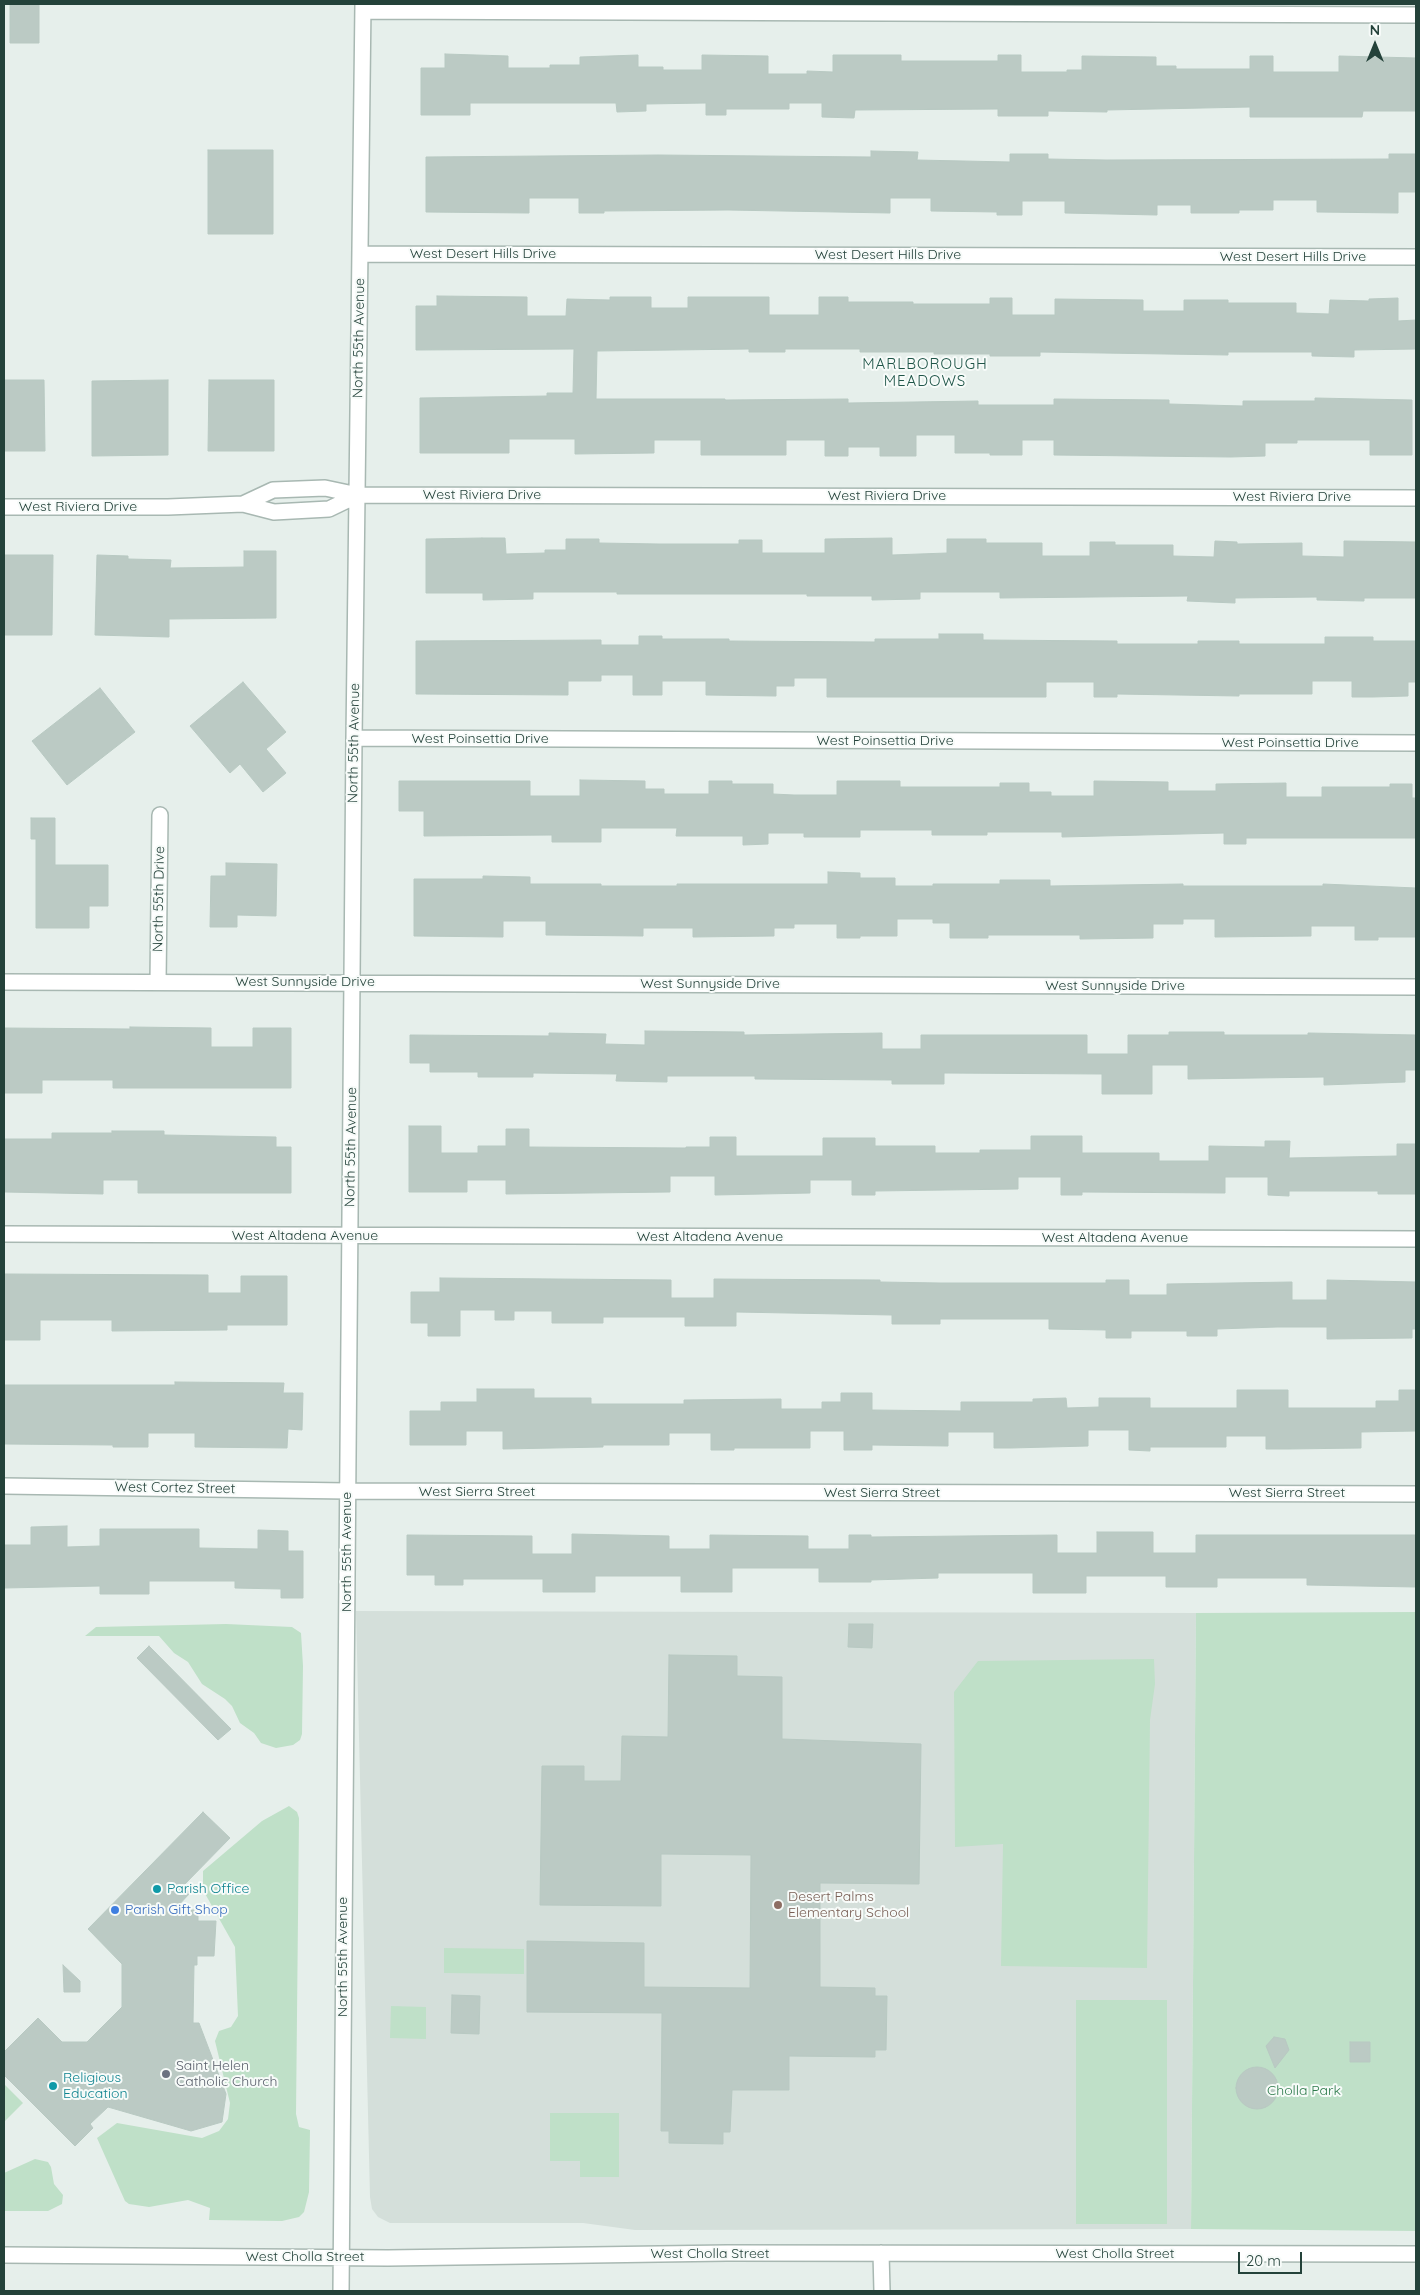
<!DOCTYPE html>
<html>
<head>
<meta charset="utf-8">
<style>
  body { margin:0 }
  #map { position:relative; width:1420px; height:2295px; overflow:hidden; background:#e6efeb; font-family:Quicksand,sans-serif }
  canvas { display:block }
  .frame { position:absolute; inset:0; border:5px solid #24423a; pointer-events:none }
  .north { position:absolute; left:1350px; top:20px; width:50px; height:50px; -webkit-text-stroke:4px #f7fbf9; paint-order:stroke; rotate:0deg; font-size:14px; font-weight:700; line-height:20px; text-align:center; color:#24423a }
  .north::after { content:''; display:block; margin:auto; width:18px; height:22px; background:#24423a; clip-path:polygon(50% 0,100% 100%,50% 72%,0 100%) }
  .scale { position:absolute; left:1238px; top:2252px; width:64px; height:22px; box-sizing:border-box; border:2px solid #24423a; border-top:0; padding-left:6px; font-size:15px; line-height:18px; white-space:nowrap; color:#24423a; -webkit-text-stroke:4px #f7fbf9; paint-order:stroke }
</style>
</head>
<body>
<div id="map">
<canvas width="1420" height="2295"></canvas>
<div class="frame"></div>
<div class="north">N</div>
<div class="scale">20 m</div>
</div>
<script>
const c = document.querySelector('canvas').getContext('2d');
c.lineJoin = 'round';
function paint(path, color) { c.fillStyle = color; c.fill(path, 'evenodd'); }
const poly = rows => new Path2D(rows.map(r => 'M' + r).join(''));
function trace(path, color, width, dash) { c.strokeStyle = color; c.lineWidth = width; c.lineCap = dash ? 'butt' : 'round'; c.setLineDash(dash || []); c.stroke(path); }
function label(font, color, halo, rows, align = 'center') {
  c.font = font + ' Quicksand,sans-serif'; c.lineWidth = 4; c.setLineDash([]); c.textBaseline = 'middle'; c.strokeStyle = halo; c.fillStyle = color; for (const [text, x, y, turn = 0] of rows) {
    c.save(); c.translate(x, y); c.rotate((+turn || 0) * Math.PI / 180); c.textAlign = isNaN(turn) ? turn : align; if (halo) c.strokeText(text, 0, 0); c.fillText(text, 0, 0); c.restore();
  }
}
paint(poly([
  [356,1611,1196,1613,1191,2229,635,2230,583,2223,390,2223,378,2217,372,2209,370,2197]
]), '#d4dfda');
paint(poly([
  [1416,1612,1416,2231,1191,2229,1196,1613],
  [226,1624,292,1627,301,1633,303,1666,302,1734,300,1740,293,1745,276,1748,261,1743,254,1733,240,1723,232,1706,225,1699,202,1684,188,1662,174,1653,159,1636,85,1636,96,1627],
  [1154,1659,1155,1684,1150,1720,1147,1968,1001,1966,1003,1844,955,1847,954,1692,978,1661],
  [289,1806,297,1812,299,1818,296,2114,299,2127,310,2130,309,2192,304,2212,299,2217,282,2221,209,2220,210,2208,188,2200,149,2207,129,2204,125,2201,97,2138,117,2123,202,2138,219,2131,228,2119,230,2103,215,2041,219,2031,231,2027,238,2016,235,1947,203,1890,203,1871,262,1821],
  [444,1948,524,1949,524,1974,444,1973],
  [1076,2000,1167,2000,1167,2224,1076,2224],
  [391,2006,426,2007,426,2039,390,2038],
  [4,2084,23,2103,4,2122],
  [550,2113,619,2113,619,2177,580,2177,580,2161,550,2161],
  [35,2159,48,2162,51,2167,54,2184,63,2195,62,2204,48,2211,4,2211,4,2173]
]), '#bfe0c8');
const building = poly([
  [10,4,39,4,39,43,10,43,10,4],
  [445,54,508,56,508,68,550,68,550,65,580,65,580,57,638,55,638,67,663,67,663,70,702,70,702,55,768,56,768,74,807,74,807,71,833,72,833,55,901,55,901,61,998,61,998,55,1021,55,1021,72,1067,72,1067,70,1082,70,1082,56,1156,57,1156,66,1176,66,1176,69,1250,69,1250,56,1273,56,1273,72,1339,72,1339,56,1416,58,1416,111,1363,111,1362,117,1250,117,1250,107,1107,110,1107,112,1048,111,1048,116,998,116,998,109,855,110,854,118,822,117,822,103,789,103,789,109,726,109,726,115,706,115,706,103,646,104,646,111,617,112,616,103,470,103,470,115,421,115,421,68,445,68,445,54],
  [208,150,273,150,273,234,208,234,208,150],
  [871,151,918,152,917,160,1010,162,1010,154,1048,154,1048,159,1106,160,1389,159,1389,154,1416,154,1416,192,1398,192,1398,213,1317,212,1317,200,1273,200,1273,210,1239,210,1239,213,1191,213,1191,205,1157,205,1157,215,1065,213,1065,201,1022,201,1022,215,997,215,997,212,931,211,931,198,890,198,890,213,728,210,604,211,604,213,579,213,579,198,529,198,529,213,426,212,426,157,658,155,871,157,871,151],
  [437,296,527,297,527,316,566,316,567,299,610,300,610,297,651,297,651,308,688,308,688,297,769,297,769,315,819,315,819,297,848,297,848,302,913,302,913,304,990,304,990,298,1012,298,1012,315,1055,315,1055,299,1143,300,1143,311,1184,311,1184,300,1228,300,1228,303,1296,303,1296,313,1329,314,1330,300,1369,301,1369,299,1398,298,1398,321,1416,320,1416,349,1354,350,1354,357,1312,356,1312,352,1228,352,1228,355,1040,352,1040,356,990,356,990,354,934,354,934,352,860,352,860,349,785,349,785,352,749,352,749,349,597,351,596,399,725,399,725,400,848,399,848,403,978,401,978,405,1054,405,1054,399,1169,400,1169,404,1243,406,1243,401,1315,401,1315,398,1412,400,1412,455,1370,455,1370,440,1297,440,1297,443,1265,443,1265,456,1231,457,1054,455,1054,440,1022,440,1022,455,990,455,990,453,955,453,955,435,916,435,916,456,880,456,880,447,848,447,848,456,825,456,825,440,786,440,786,455,701,455,701,440,654,440,654,453,575,454,575,439,509,439,509,453,420,453,420,398,547,396,547,393,573,393,574,349,416,350,416,306,437,306,437,296],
  [4,380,44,380,45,451,4,451,4,380],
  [168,380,168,455,92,456,92,381,168,380],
  [209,380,274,380,274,451,208,451,209,380],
  [482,538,505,538,506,554,545,553,545,550,566,550,566,539,599,539,599,543,659,544,739,544,739,540,762,540,762,553,825,553,825,539,892,538,892,555,947,553,947,539,986,539,986,543,1042,543,1042,556,1090,556,1090,542,1115,542,1115,545,1173,545,1173,556,1214,557,1215,541,1237,542,1237,544,1302,543,1302,556,1344,557,1344,541,1416,542,1416,598,1364,598,1364,601,1317,600,1317,597,1235,598,1235,603,1187,601,1188,596,1000,598,1000,592,920,592,920,599,872,600,872,596,807,596,807,594,617,594,617,592,533,592,533,599,483,600,483,593,426,593,426,539,482,538],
  [244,551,276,551,276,618,169,619,169,637,95,635,97,555,128,556,128,559,171,560,170,568,244,567,244,551],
  [4,555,53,555,52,635,4,635,4,555],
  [939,634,983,634,983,640,1117,641,1117,644,1198,644,1198,641,1239,641,1239,644,1325,644,1325,637,1373,637,1373,641,1416,641,1416,682,1408,682,1408,696,1373,697,1352,697,1352,681,1312,681,1312,694,1239,694,1239,696,1117,694,1117,697,1094,697,1094,682,1046,682,1046,697,827,697,827,678,794,678,794,686,776,686,776,696,706,695,706,681,662,681,662,695,633,695,633,675,601,675,601,681,568,681,568,695,416,694,416,641,601,640,601,645,639,645,639,636,662,636,662,639,729,639,729,641,875,642,875,639,939,639,939,634],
  [243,682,286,732,266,749,286,773,263,792,240,764,230,773,190,726,243,682],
  [100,688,135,732,67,785,32,741,100,688],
  [580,780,645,781,645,789,664,789,664,794,709,794,709,781,732,781,732,784,773,784,773,794,794,795,837,795,837,781,900,781,900,787,1000,787,1000,783,1029,783,1029,792,1051,792,1051,796,1094,796,1094,781,1168,782,1168,791,1216,791,1216,784,1286,783,1286,797,1322,797,1322,787,1390,787,1390,784,1412,784,1412,798,1416,798,1416,838,1246,838,1246,844,1224,844,1224,833,1062,837,1062,832,987,832,987,835,932,835,932,830,860,830,860,837,804,837,804,833,768,833,768,844,743,845,743,836,676,836,677,828,601,828,601,842,552,842,552,835,424,836,424,811,399,811,399,781,530,781,530,796,580,796,580,780],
  [31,818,55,818,55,865,108,865,108,906,89,906,89,928,36,928,36,839,31,839,31,818],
  [226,863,277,864,276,916,237,915,237,927,210,927,211,876,226,876,226,863],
  [828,872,860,873,860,878,895,878,895,886,933,886,933,884,1000,884,1000,880,1050,880,1050,886,1183,884,1183,886,1323,886,1323,884,1416,888,1416,937,1378,937,1378,940,1355,940,1355,926,1311,926,1311,936,1215,937,1215,919,1183,919,1183,924,1153,924,1153,938,1080,939,1080,935,988,935,988,938,950,938,950,923,933,923,933,919,897,919,897,936,860,936,860,938,837,938,837,924,794,924,794,928,774,928,774,936,693,937,693,928,643,928,643,936,546,935,546,921,503,921,503,937,414,936,414,879,483,879,483,876,530,877,530,884,601,884,601,886,677,886,677,884,828,884,828,872],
  [130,1027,211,1028,211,1047,253,1047,253,1028,291,1028,291,1088,113,1088,113,1080,42,1080,42,1093,4,1093,4,1028,130,1029,130,1027],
  [645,1031,744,1032,744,1035,882,1033,882,1049,921,1049,921,1035,1087,1035,1087,1054,1128,1054,1128,1035,1169,1035,1169,1032,1224,1032,1224,1035,1308,1035,1308,1033,1416,1035,1416,1070,1405,1070,1405,1082,1324,1085,1324,1077,1188,1079,1188,1065,1152,1065,1152,1094,1102,1094,1102,1074,944,1073,944,1084,892,1084,892,1080,755,1079,755,1076,667,1076,667,1082,616,1081,617,1074,533,1073,533,1077,478,1077,478,1072,430,1072,430,1063,410,1063,410,1035,549,1036,549,1033,606,1034,605,1044,645,1045,645,1031],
  [409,1126,441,1126,441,1153,478,1153,478,1146,506,1146,506,1129,529,1129,529,1147,686,1148,686,1147,710,1147,710,1137,736,1137,736,1156,823,1156,823,1138,875,1138,875,1146,935,1146,935,1153,980,1153,980,1150,1031,1150,1031,1136,1082,1136,1082,1153,1159,1153,1159,1161,1209,1161,1209,1146,1265,1147,1265,1141,1290,1141,1289,1158,1397,1156,1397,1144,1416,1144,1416,1194,1378,1194,1378,1191,1289,1191,1289,1196,1268,1195,1268,1177,1225,1177,1225,1193,1082,1192,1082,1195,1061,1195,1061,1177,1018,1177,1018,1189,875,1191,875,1195,852,1195,852,1180,810,1180,810,1193,715,1195,715,1176,670,1176,670,1192,506,1194,506,1180,467,1180,467,1192,409,1192,409,1126],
  [112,1131,164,1131,164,1135,276,1137,276,1147,291,1147,291,1193,138,1193,138,1180,103,1180,103,1194,5,1192,4,1139,52,1139,52,1133,112,1133,112,1131],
  [4,1274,208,1275,208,1293,241,1293,241,1276,287,1276,287,1325,227,1325,227,1330,112,1331,112,1320,40,1320,40,1340,4,1340,4,1274],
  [440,1278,671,1280,671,1298,714,1298,714,1279,880,1280,880,1282,940,1283,1106,1283,1106,1280,1129,1280,1129,1295,1167,1295,1167,1284,1292,1282,1292,1300,1327,1300,1327,1280,1416,1282,1416,1329,1412,1329,1412,1338,1327,1339,1327,1327,1277,1327,1217,1329,1217,1336,1187,1336,1187,1331,1131,1331,1131,1338,1106,1338,1106,1330,1049,1329,1049,1319,940,1319,940,1324,892,1324,892,1315,736,1312,736,1326,685,1326,685,1317,603,1317,603,1323,552,1323,552,1311,514,1311,514,1320,495,1320,495,1310,460,1310,460,1336,428,1336,428,1323,411,1323,411,1292,440,1292,440,1278],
  [175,1382,284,1383,283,1393,303,1393,302,1430,288,1429,287,1448,195,1447,195,1433,148,1433,148,1447,113,1447,113,1445,5,1444,4,1385,175,1385,175,1382],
  [477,1389,534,1389,534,1398,591,1398,591,1404,684,1404,684,1400,781,1399,781,1409,822,1409,822,1402,841,1402,841,1393,872,1393,872,1410,961,1411,961,1402,1033,1402,1033,1399,1066,1398,1067,1408,1099,1407,1099,1398,1150,1398,1150,1408,1237,1408,1237,1390,1288,1390,1288,1408,1376,1408,1376,1401,1399,1401,1399,1390,1416,1390,1416,1431,1361,1432,1361,1448,1288,1449,1266,1449,1266,1436,1226,1436,1226,1447,1150,1447,1150,1451,1129,1450,1129,1430,1088,1430,1088,1446,1011,1448,994,1448,994,1432,948,1432,948,1446,872,1445,872,1450,844,1450,844,1431,810,1431,810,1448,734,1448,734,1450,711,1450,711,1433,669,1433,669,1445,603,1445,603,1447,503,1449,503,1431,466,1431,466,1445,410,1445,410,1411,441,1411,441,1402,477,1402,477,1389],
  [67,1526,67,1547,100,1546,100,1529,199,1529,199,1548,258,1549,258,1530,288,1531,288,1551,303,1551,303,1598,281,1598,281,1589,235,1588,235,1581,149,1581,149,1594,100,1594,100,1586,4,1588,4,1545,31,1545,31,1527,67,1526],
  [1097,1532,1153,1532,1153,1553,1196,1553,1196,1535,1416,1535,1416,1587,1307,1585,1307,1578,1217,1578,1217,1587,1166,1587,1166,1576,1086,1576,1086,1593,1033,1593,1033,1573,938,1573,938,1578,871,1580,871,1582,819,1582,819,1568,732,1568,732,1592,681,1592,681,1576,595,1576,595,1592,543,1592,543,1579,463,1579,463,1585,435,1585,435,1575,407,1575,407,1535,532,1536,532,1554,572,1554,572,1534,669,1536,669,1549,710,1549,710,1535,808,1536,808,1549,849,1549,849,1535,871,1535,871,1537,1057,1535,1057,1553,1097,1553,1097,1532],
  [849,1624,873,1624,872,1648,848,1647,849,1624],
  [149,1646,231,1729,218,1740,137,1658,149,1646],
  [669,1655,737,1656,737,1676,782,1677,782,1739,921,1744,919,1884,820,1883,820,1987,875,1988,875,1996,887,1996,886,2050,875,2050,875,2057,789,2056,789,2090,732,2090,730,2132,723,2132,723,2144,669,2143,669,2131,661,2131,662,2013,527,2012,527,1941,644,1943,644,1987,750,1988,751,1855,661,1854,661,1906,540,1905,542,1766,584,1766,584,1781,621,1781,622,1736,668,1737,669,1655],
  [203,1812,230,1838,183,1886,190,1893,174,1910,198,1910,198,1921,216,1921,214,1956,197,1956,197,1965,194,1965,193,2023,199,2023,226,2094,222,2122,191,2131,108,2107,90,2124,93,2128,75,2146,4,2075,4,2052,38,2018,62,2042,87,2042,122,2007,122,1964,88,1929,203,1812],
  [63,1965,80,1981,80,1992,64,1992,63,1965],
  [452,1995,480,1996,479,2034,451,2033,452,1995],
  [1274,2037,1285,2039,1289,2050,1275,2068,1266,2046,1274,2037],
  [1350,2042,1370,2042,1370,2062,1350,2062,1350,2042],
  '1236 2088a21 21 0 1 1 42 0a21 21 0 1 1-42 0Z'
]);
paint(building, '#bbcac4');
trace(building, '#b8c9c2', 1);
const minor = poly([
  [363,11,1416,15],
  [360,254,1416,257],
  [243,504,273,490,325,488,358,495,1416,498],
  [4,507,168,507,243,504,274,512,329,509,358,495],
  [354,738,1416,743],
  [4,982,1416,987],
  [158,982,160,815],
  [4,1234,1416,1239],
  [4,1486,347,1491,1416,1494],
  [881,2253,882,2291],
  [4,2255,388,2258,727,2253,1416,2254],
  [341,2291,354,738,363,4]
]);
trace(minor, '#a8b8b2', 18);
trace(minor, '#fff', 15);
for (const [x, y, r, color] of [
  [157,1889,5,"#0f9aa8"],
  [778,1905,5,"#8d6e63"],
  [115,1910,5,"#3f7fe0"],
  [166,2074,5,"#6b7280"],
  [53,2086,5,"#0f9aa8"]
]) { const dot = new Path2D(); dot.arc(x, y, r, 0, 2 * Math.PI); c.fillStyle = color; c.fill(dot); trace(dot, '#f7fbf9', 2); }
label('14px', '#24423a', '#f7fbf9', [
  ["West Desert Hills Drive",483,254],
  ["West Desert Hills Drive",888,255],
  ["West Desert Hills Drive",1293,257],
  ["North 55th Avenue",359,338,-89],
  ["West Riviera Drive",482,495],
  ["West Riviera Drive",887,496],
  ["West Riviera Drive",1292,497],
  ["West Riviera Drive",78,507],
  ["West Poinsettia Drive",480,739],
  ["West Poinsettia Drive",885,741],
  ["North 55th Avenue",354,743,-89],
  ["West Poinsettia Drive",1290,743],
  ["North 55th Drive",159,899,-89],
  ["West Sunnyside Drive",305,982],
  ["West Sunnyside Drive",710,984],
  ["West Sunnyside Drive",1115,986],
  ["North 55th Avenue",351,1147,-89],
  ["West Altadena Avenue",305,1236],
  ["West Altadena Avenue",710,1237],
  ["West Altadena Avenue",1115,1238],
  ["West Cortez Street",175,1488,1],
  ["West Sierra Street",477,1492],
  ["West Sierra Street",882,1493],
  ["West Sierra Street",1287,1493],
  ["North 55th Avenue",347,1552,-90],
  ["North 55th Avenue",343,1957,-90],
  ["West Cholla Street",710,2254],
  ["West Cholla Street",1115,2254],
  ["West Cholla Street",305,2257]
]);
label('14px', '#0d838f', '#f7fbf9', [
  ["Parish Office",167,1889],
  ["Religious",63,2078],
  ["Education",63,2094]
], 'left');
label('14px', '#785e54', '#f7fbf9', [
  ["Desert Palms",788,1897],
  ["Elementary School",788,1913]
], 'left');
label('14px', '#366cbe', '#f7fbf9', [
  ["Parish Gift Shop",125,1910]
], 'left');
label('14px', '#5b616d', '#f7fbf9', [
  ["Saint Helen",176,2066],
  ["Catholic Church",176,2082]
], 'left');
label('14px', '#2d7a4b', '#f7fbf9', [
  ["Cholla Park",1304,2091]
]);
c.letterSpacing = '1px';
label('15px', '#1f5548', '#f7fbf9', [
  ["MARLBOROUGH",925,364],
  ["MEADOWS",925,381]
]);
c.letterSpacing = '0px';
</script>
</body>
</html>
